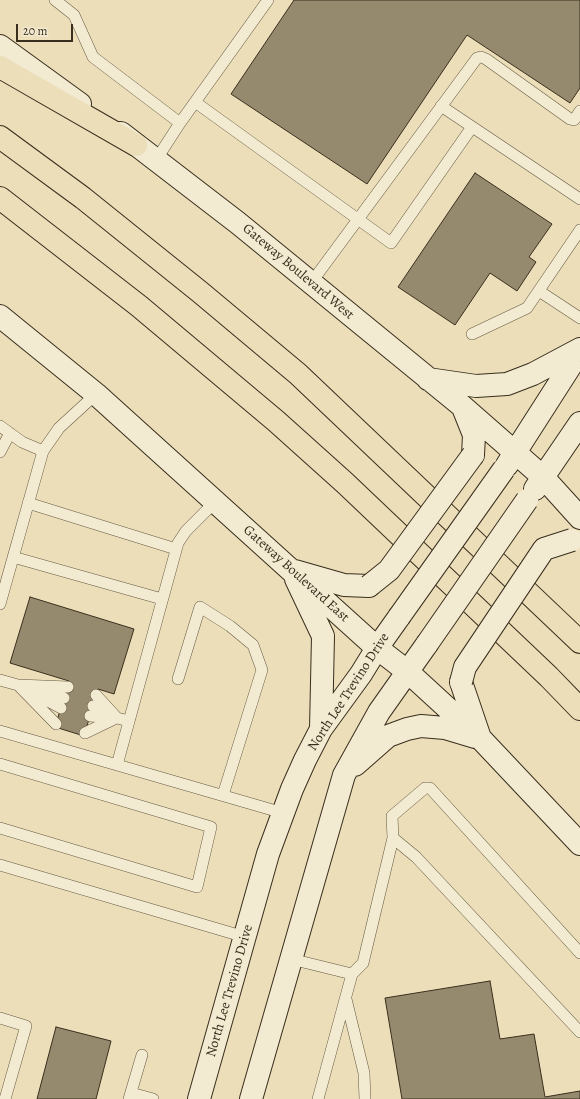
<!DOCTYPE html>
<html>
<head>
<meta charset="utf-8">
<style>
  body { margin:0 }
  #map { position:relative; width:580px; height:1099px; overflow:hidden; background:#ebdeb8; font-family:Alegreya,serif }
  canvas { display:block }
  .scale { position:absolute; left:16px; top:24px; width:57px; height:18px; box-sizing:border-box; border:2px solid #392e1e; border-top:0; padding-left:5px; font-size:12px; line-height:14px; white-space:nowrap; color:#392e1e; -webkit-text-stroke:3px #f2ead1; paint-order:stroke }
</style>
</head>
<body>
<div id="map">
<canvas width="580" height="1099"></canvas>
<div class="scale">20 m</div>
</div>
<script>
const c = document.querySelector('canvas').getContext('2d');
c.lineJoin = 'round';
function paint(path, color) { c.fillStyle = color; c.fill(path, 'evenodd'); }
const poly = rows => new Path2D(rows.map(r => 'M' + r).join(''));
function trace(path, color, width, dash) { c.strokeStyle = color; c.lineWidth = width; c.lineCap = dash ? 'butt' : 'round'; c.setLineDash(dash || []); c.stroke(path); }
function label(font, color, halo, rows, align = 'center') {
  c.font = font + ' Alegreya,serif'; c.lineWidth = 3; c.setLineDash([]); c.textBaseline = 'middle'; c.strokeStyle = halo; c.fillStyle = color; for (const [text, x, y, turn = 0] of rows) {
    c.save(); c.translate(x, y); c.rotate((+turn || 0) * Math.PI / 180); c.textAlign = isNaN(turn) ? turn : align; if (halo) c.strokeText(text, 0, 0); c.fillText(text, 0, 0); c.restore();
  }
}
const building = poly([
  [294,0,580,0,580,88,570,103,467,35,367,184,231,94,294,0],
  [475,173,552,224,529,257,536,262,517,291,490,273,455,325,398,287,475,173],
  [30,597,134,629,114,694,98,689,84,736,55,727,69,681,10,663,30,597],
  [490,981,500,1039,534,1034,545,1097,580,1091,580,1099,402,1099,385,998,490,981],
  [56,1027,111,1041,96,1099,37,1099,56,1027]
]);
paint(building, '#968a6e');
trace(building, '#392e1e', 1);
const lane = poly([
  [55,0,74,15,93,57,180,123],
  [195,102,391,243,472,127],
  [441,106,580,199],
  [156,160,180,123,268,0],
  [311,283,477,58,481,57,486,59,570,119,574,120,580,111],
  [539,291,580,318],
  [472,334,527,308,580,230],
  [0,426,22,442,43,451],
  [0,452,10,433],
  [28,503,176,549],
  [13,557,162,599],
  [0,604,43,451,59,428,96,394],
  [178,679,200,607,230,626,253,645,262,670,223,795],
  [0,680,18,685,68,687],
  [18,685,56,724],
  [27,690,61,708],
  [39,691,64,698],
  [96,695,117,718],
  [93,706,111,715],
  [90,716,117,718,129,721],
  [0,731,283,813],
  [85,733,114,719],
  [0,764,211,827,197,887,0,828],
  [117,765,178,543,186,531,215,502],
  [393,838,392,816,425,788,430,788,580,953],
  [0,865,245,937],
  [291,959,352,974,363,963,393,838,416,857,580,1032],
  [346,999,364,1073,365,1099],
  [0,1018,26,1026,5,1099],
  [131,1093,153,1099],
  [129,1099,142,1055],
  [318,1099,352,974]
]);
const secondary = poly([
  [0,46,80,104],
  [121,133,238,223,462,406,543,477,580,518],
  [0,316,96,394,377,648,408,672,480,738,580,844],
  [428,379,476,386,507,384,533,374,580,349],
  [464,410,474,435,473,455],
  [507,465,580,351],
  [535,489,580,423],
  [295,571,344,585,369,586],
  [296,579,323,636,321,729],
  [461,682,479,735],
  [355,765,388,736,407,729,421,726,445,728,475,737],
  [199,1099,268,854,292,789,305,760,321,729,361,674,377,648,399,617],
  [251,1099,344,775,379,712,427,644]
]);
const highway = poly([
  [0,67,136,145],
  [0,137,83,198,200,292,298,374,580,642],
  [0,198,139,306,276,421,345,483,549,677,580,709]
]);
trace(lane, '#665a44', 12);
trace(secondary, '#392e1e', 24);
trace(highway, '#392e1e', 24);
trace(lane, '#f2ead1', 11);
trace(secondary, '#f2ead1', 22);
trace(highway, '#ebdeb8', 22);
const secondaryBridge = poly([
  [369,586,389,570,473,455],
  [399,617,504,469],
  [427,644,527,500],
  [461,682,465,667,544,549,572,540]
]);
trace(secondaryBridge, '#392e1e', 24, []);
trace(secondaryBridge, '#f2ead1', 22);
label('14px', '#392e1e', '#f2ead1', [
  ["Gateway Boulevard West",298,272,40],
  ["Gateway Boulevard East",296,574,42],
  ["North Lee Trevino Drive",349,692,-57],
  ["North Lee Trevino Drive",230,991,-74]
]);
</script>
</body>
</html>
